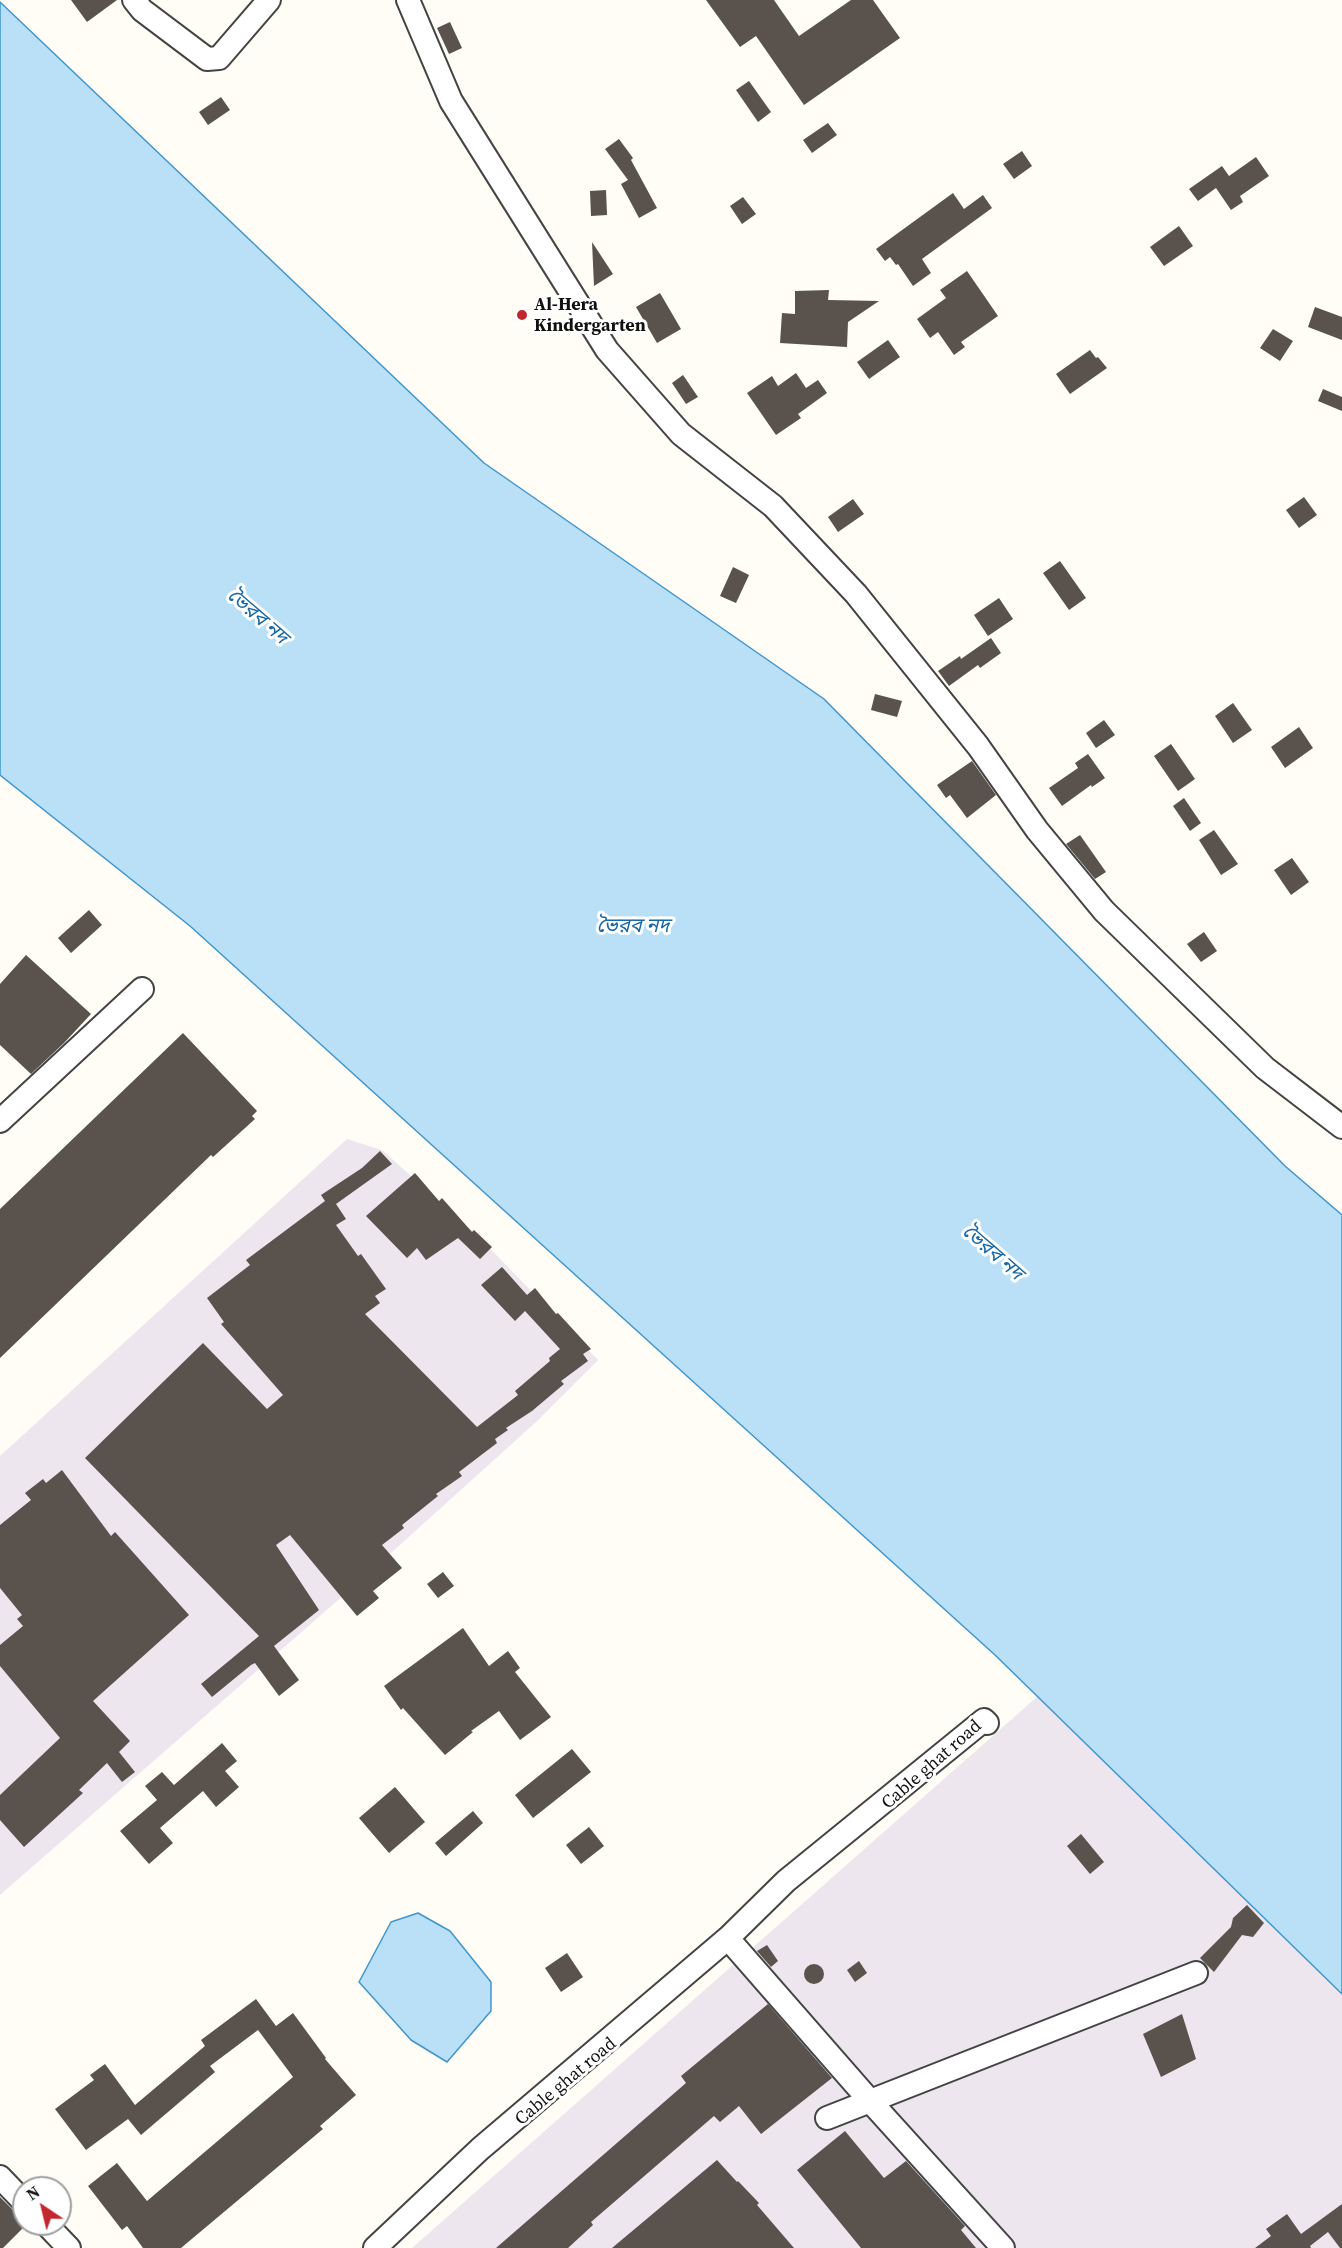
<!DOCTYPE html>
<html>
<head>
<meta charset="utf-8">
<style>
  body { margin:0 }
  #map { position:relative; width:1342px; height:2248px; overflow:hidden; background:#fffdf5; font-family:"Source Serif 4",serif }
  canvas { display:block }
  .north { position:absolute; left:12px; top:2176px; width:60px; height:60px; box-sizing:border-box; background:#fff; border:2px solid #a0a0a0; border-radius:50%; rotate:325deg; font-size:16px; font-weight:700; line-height:24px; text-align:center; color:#111 }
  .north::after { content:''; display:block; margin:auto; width:21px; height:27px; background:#c4262e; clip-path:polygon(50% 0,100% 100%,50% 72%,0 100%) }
</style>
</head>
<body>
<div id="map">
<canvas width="1342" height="2248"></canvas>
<div class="north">N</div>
</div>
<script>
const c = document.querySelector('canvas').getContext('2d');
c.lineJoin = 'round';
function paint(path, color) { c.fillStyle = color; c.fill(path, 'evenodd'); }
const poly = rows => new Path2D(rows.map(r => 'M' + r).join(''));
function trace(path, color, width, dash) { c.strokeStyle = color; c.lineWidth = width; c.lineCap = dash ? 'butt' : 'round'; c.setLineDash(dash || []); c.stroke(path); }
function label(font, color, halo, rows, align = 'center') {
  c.font = font + ' "Source Serif 4","Noto Sans Bengali",serif'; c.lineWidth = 6; c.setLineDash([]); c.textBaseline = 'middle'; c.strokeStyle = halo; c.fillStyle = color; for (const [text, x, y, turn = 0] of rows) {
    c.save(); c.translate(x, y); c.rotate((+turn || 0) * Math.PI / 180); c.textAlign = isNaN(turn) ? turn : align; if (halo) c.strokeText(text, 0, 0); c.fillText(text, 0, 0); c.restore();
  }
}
paint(poly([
  [347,1139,382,1150,477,1235,598,1360,535,1423,360,1581,0,1895,0,1456],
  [1038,1696,1342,1994,1342,2248,412,2248]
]), '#eee6ef');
const water = poly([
  [0,2,484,463,824,699,1285,1166,1342,1215,1342,1994,995,1655,190,926,0,775,0,2],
  [418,1913,450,1931,491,1982,491,2011,447,2062,411,2040,359,1982,391,1922,418,1913]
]);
paint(water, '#b9e0f7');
trace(water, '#3f96cf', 1.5);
paint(poly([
  [71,0,117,0,87,22],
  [706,0,774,0,799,36,851,0,873,0,900,38,804,105,756,36,740,47],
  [450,22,462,48,449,54,437,28],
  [749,81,771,112,758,122,736,90],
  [221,97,230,110,208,125,199,112],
  [828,123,837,135,812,153,803,140],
  [619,139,633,158,631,160,657,208,639,218,621,184,628,180,605,149],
  [1022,151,1032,166,1014,179,1003,164],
  [1256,157,1269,176,1240,196,1243,202,1231,210,1216,188,1198,201,1189,189,1222,166,1229,176],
  [606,190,607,215,591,216,590,191],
  [953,193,964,209,983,195,992,208,922,259,931,273,913,286,898,264,896,265,890,257,885,261,876,249],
  [743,197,756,214,742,224,730,206],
  [1179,226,1193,246,1164,266,1150,247],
  [592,242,613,274,594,286],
  [967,271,998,316,961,342,965,347,954,355,938,332,930,338,917,319,946,298,940,290],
  [829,290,828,300,879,301,848,322,847,347,780,343,782,313,795,314,795,291],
  [660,293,681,329,657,343,636,307],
  [1315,307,1342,317,1342,340,1308,327],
  [1273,329,1293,341,1280,361,1260,348],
  [888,340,900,357,869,379,857,362],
  [1090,350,1096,358,1098,357,1107,368,1070,394,1056,374],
  [796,373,806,388,818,380,827,393,798,414,801,418,776,435,747,393,772,376,778,386],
  [683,375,698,397,686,404,672,383],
  [1323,389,1342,397,1342,411,1318,401],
  [1304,497,1317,515,1299,528,1286,510],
  [853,499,864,514,838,532,828,517],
  [1060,561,1086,598,1069,610,1043,573],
  [733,567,749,575,736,603,720,596],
  [999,598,1013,619,988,636,974,615],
  [991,638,1001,653,980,668,978,665,949,686,938,671,960,656,961,659],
  [875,694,902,701,897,717,871,710],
  [1233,703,1252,730,1233,743,1215,716],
  [1104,720,1115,735,1096,748,1086,733],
  [1299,727,1313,748,1285,768,1271,747],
  [1171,744,1195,779,1178,791,1154,756],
  [1088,754,1105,778,1092,787,1091,785,1062,806,1049,788,1078,768,1075,763],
  [972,761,996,795,967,818,950,795,946,798,937,785],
  [1184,798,1201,823,1190,831,1173,806],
  [1214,830,1238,864,1221,875,1199,840],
  [1080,835,1106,872,1095,879,1066,844],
  [1292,858,1309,882,1291,895,1274,870],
  [89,910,102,925,71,953,58,938],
  [1204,932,1217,951,1201,962,1187,944],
  [26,955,91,1014,64,1043,31,1074,0,1045,0,984],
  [183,1033,257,1111,252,1116,255,1119,213,1157,211,1155,0,1358,0,1209],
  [380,1151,392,1164,336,1204,346,1219,336,1225,358,1256,361,1254,386,1289,375,1296,380,1303,365,1314,477,1427,518,1395,515,1391,550,1361,549,1358,560,1349,525,1311,515,1321,481,1285,502,1267,527,1295,535,1288,556,1314,558,1313,591,1349,583,1354,588,1361,561,1381,564,1384,532,1411,506,1428,508,1430,495,1439,497,1443,459,1472,462,1476,436,1494,438,1496,402,1525,404,1528,382,1545,402,1568,373,1591,379,1598,357,1616,290,1535,276,1545,319,1610,274,1646,299,1680,279,1696,255,1663,251,1665,212,1697,201,1684,259,1636,85,1458,203,1343,267,1409,283,1395,221,1324,224,1322,207,1298,250,1265,246,1260,325,1201,321,1195,362,1168],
  [415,1173,439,1201,442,1198,472,1232,474,1230,492,1247,480,1259,458,1238,426,1260,417,1248,407,1258,366,1216],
  [62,1470,111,1536,115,1532,189,1615,93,1701,130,1741,119,1752,135,1772,122,1782,107,1763,79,1790,83,1793,24,1847,0,1820,0,1795,60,1738,0,1666,0,1645,23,1626,17,1619,22,1615,0,1588,0,1525,31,1500,25,1493,43,1479,46,1483],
  [443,1572,454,1586,438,1598,427,1584],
  [463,1628,489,1666,508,1651,520,1668,515,1672,551,1717,520,1740,499,1711,471,1731,473,1732,445,1755,403,1708,401,1710,384,1686],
  [222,1743,237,1761,225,1771,239,1787,216,1807,203,1791,160,1828,173,1843,149,1864,120,1831,157,1800,145,1786,162,1772,174,1785],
  [572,1749,591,1772,533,1818,515,1795],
  [395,1787,425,1822,389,1853,359,1818],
  [473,1811,483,1823,446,1856,435,1843],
  [589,1827,604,1846,581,1864,566,1845],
  [1081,1834,1104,1862,1090,1874,1067,1846],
  [1247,1905,1264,1923,1253,1937,1242,1935,1214,1972,1200,1958,1231,1927,1233,1918],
  [767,1945,778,1961,771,1967,757,1951],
  [567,1953,583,1977,561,1992,545,1968],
  [859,1961,867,1973,855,1982,847,1970],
  '804 1974a10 10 0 1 1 20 0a10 10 0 1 1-20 0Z',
  [256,1999,276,2026,293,2013,326,2058,325,2059,356,2095,320,2126,323,2129,181,2248,143,2248,127,2226,122,2230,88,2186,117,2163,147,2201,293,2077,258,2030,210,2066,215,2072,141,2135,128,2119,86,2150,55,2109,94,2080,90,2075,105,2064,135,2105,205,2046,201,2040],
  [768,2004,832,2078,761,2134,739,2106,720,2122,714,2116,591,2222,593,2225,568,2248,496,2248,686,2083,681,2076],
  [1182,2014,1196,2059,1161,2077,1143,2034],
  [845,2131,884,2178,906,2161,965,2226,961,2230,976,2248,861,2248,797,2170],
  [717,2160,737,2182,738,2181,759,2203,757,2205,794,2248,612,2248],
  [0,2197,24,2221,24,2224,27,2224,3,2248,0,2248],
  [1342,2204,1342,2248,1340,2248,1328,2232,1310,2246,1311,2248,1255,2248,1271,2236,1266,2229,1287,2214,1301,2234]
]), '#5a524d');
const minor = poly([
  [134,0,142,10,207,59,219,58,269,0],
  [408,0,451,101,607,350,681,434,773,506,856,594,978,746,1037,830,1104,911,1265,1068,1342,1127],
  [0,1121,142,989],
  [731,1942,870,2101,1003,2248],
  [827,2118,1196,1973],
  [0,2177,24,2202],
  [46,2224,69,2248],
  [375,2248,480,2149,728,1938,786,1881,984,1720,987,1723]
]);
trace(minor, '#444', 26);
trace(minor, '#fff', 22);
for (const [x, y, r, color] of [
  [522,315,6,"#c4262e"]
]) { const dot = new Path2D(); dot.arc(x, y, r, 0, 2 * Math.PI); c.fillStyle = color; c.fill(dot); trace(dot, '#fff', 2); }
label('bold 18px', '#111', '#fff', [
  ["Al-Hera",534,305],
  ["Kindergarten",534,326]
], 'left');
label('18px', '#111', '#fff', [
  ["Cable ghat road",932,1765,-41],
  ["Cable ghat road",566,2082,-40]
]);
label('italic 20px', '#1768a6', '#fff', [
  ["ভৈরব নদ",257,617,41],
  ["ভৈরব নদ",633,927],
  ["ভৈরব নদ",992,1253,41]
]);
</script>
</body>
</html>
